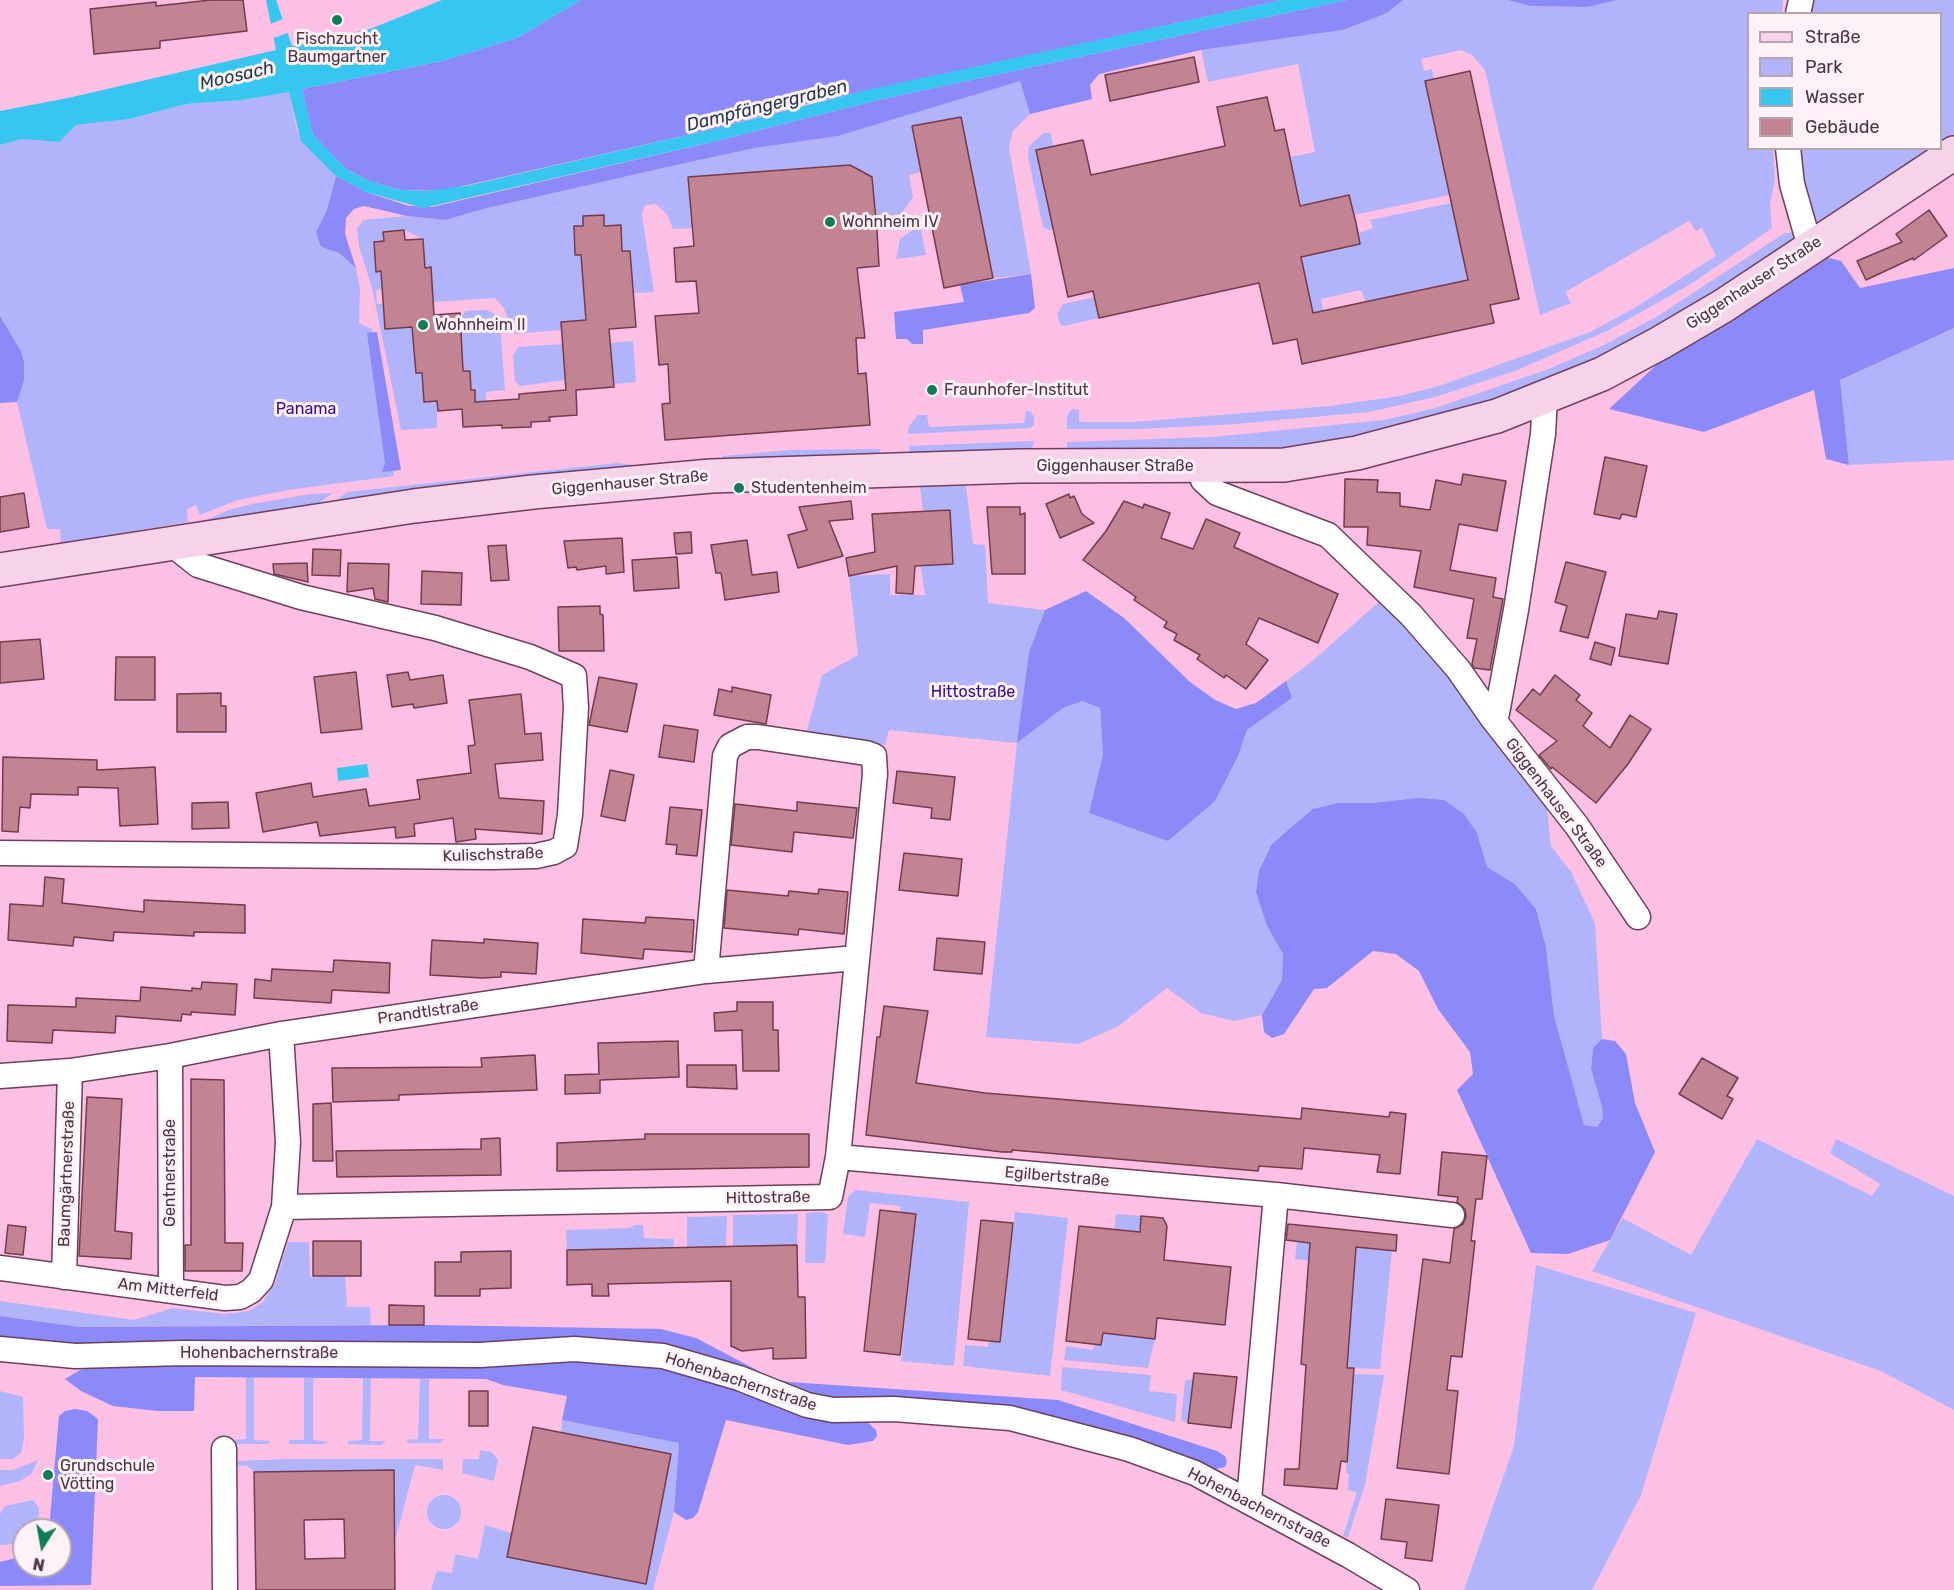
<!DOCTYPE html>
<html>
<head>
<meta charset="utf-8">
<style>
  body { margin:0 }
  #map { position:relative; width:1954px; height:1590px; overflow:hidden; background:#fbc0e3; font-family:Rubik,sans-serif }
  canvas { display:block }
  .legend { position:absolute; left:1747px; top:12px; width:195px; height:138px; box-sizing:border-box; background:#fef1f8; border:2px solid #b6a5af; margin:0; padding:8px 10px; list-style:none; font-size:18px; color:#4b3442 }
  .legend li { display:flex; align-items:center; gap:12px; height:30px }
  .legend b { width:30px; border:2px solid #b6a5af }
  .north { position:absolute; left:12px; top:1518px; width:60px; height:60px; box-sizing:border-box; background:#fef1f8; border:2px solid #b6a5af; border-radius:50%; rotate:191deg; font-size:16px; font-weight:700; line-height:24px; text-align:center; color:#4b3442 }
  .north::after { content:''; display:block; margin:auto; width:21px; height:27px; background:#117c56; clip-path:polygon(50% 0,100% 100%,50% 72%,0 100%) }
</style>
</head>
<body>
<div id="map">
<canvas width="1954" height="1590"></canvas>
<ul class="legend">
<li><b style="height:8px;background:#f7d3ea"></b>Straße</li>
<li><b style="height:16px;background:#b2b4fb"></b>Park</li>
<li><b style="height:16px;background:#36c6f0"></b>Wasser</li>
<li><b style="height:16px;background:#c28393"></b>Gebäude</li>
</ul>
<div class="north">N</div>
</div>
<script>
const c = document.querySelector('canvas').getContext('2d');
c.lineJoin = 'round';
function paint(path, color) { c.fillStyle = color; c.fill(path, 'evenodd'); }
const poly = rows => new Path2D(rows.map(r => 'M' + r).join(''));
function trace(path, color, width, dash) { c.strokeStyle = color; c.lineWidth = width; c.lineCap = dash ? 'butt' : 'round'; c.setLineDash(dash || []); c.stroke(path); }
function label(font, color, halo, rows, align = 'center') {
  c.font = font + ' Rubik,sans-serif'; c.lineWidth = 6; c.setLineDash([]); c.textBaseline = 'middle'; c.strokeStyle = halo; c.fillStyle = color; for (const [text, x, y, turn = 0] of rows) {
    c.save(); c.translate(x, y); c.rotate((+turn || 0) * Math.PI / 180); c.textAlign = isNaN(turn) ? turn : align; if (halo) c.strokeText(text, 0, 0); c.fillText(text, 0, 0); c.restore();
  }
}
paint(poly([
  [1403,0,1508,0,1530,6,1588,7,1617,0,1783,0,1782,13,1748,14,1748,148,1773,149,1775,179,1770,205,1772,228,1691,284,1607,331,1515,371,1435,397,1369,412,1235,424,1140,429,1067,429,1067,416,1072,409,1079,410,1079,422,1135,422,1330,406,1400,396,1442,385,1590,332,1633,309,1716,256,1702,228,1696,231,1689,221,1565,292,1571,303,1540,315,1485,70,1472,55,1461,50,1421,59,1424,71,1432,69,1434,79,1425,81,1449,195,1354,215,1349,195,1291,208,1298,195,1290,157,1315,152,1298,64,1208,82,1201,50,1343,30,1387,13],
  [1806,0,1954,0,1954,137,1941,146,1940,14,1802,14],
  [1020,80,1030,114,1013,131,1009,147,1031,274,993,278,961,117,912,127,921,172,909,175,913,197,901,214,875,218,872,177,849,165,758,173,693,228,673,229,667,214,656,204,645,205,642,215,654,292,633,293,630,251,622,251,621,225,604,226,604,216,583,226,574,226,575,254,581,255,586,320,561,322,561,330,515,334,503,307,495,298,433,302,431,268,425,268,423,239,404,230,384,232,384,241,374,242,376,271,381,271,382,289,376,290,377,304,383,304,385,329,412,327,416,373,422,373,424,402,437,401,437,428,401,430,372,288,359,246,357,229,363,220,407,216,446,220,483,209,681,164,755,148,838,136],
  [289,92,297,131,336,176,327,211,316,232,321,247,339,253,356,268,360,289,359,323,372,329,394,476,288,490,238,500,200,515,196,505,187,509,188,522,61,543,60,529,47,529,17,402,24,381,24,362,21,351,0,316,0,145,22,139,45,141,63,136,76,125,129,119,186,104,243,100],
  [1044,133,1051,133,1053,147,1054,229,1049,230,1043,227,1028,157,1029,146],
  [1793,149,1937,149,1818,223,1811,219],
  [1451,203,1464,262,1484,277,1366,302,1361,290,1321,299,1323,311,1313,314,1301,257,1360,244,1358,233,1373,228,1370,220],
  [920,225,926,255,896,259,900,239],
  [1792,232,1794,242,1684,317,1538,390,1346,442,1257,451,1069,451,1067,448,1067,442,1213,437,1384,420,1432,409,1546,370,1602,346,1658,316,1783,234],
  [1095,297,1099,318,1064,326,1060,324,1057,314,1063,304],
  [487,310,494,314,500,324,505,390,486,392,486,401,471,402,471,397,475,396,475,390,471,390,470,371,463,371,460,320,465,311],
  [1954,328,1954,460,1849,465,1840,380],
  [633,341,636,382,614,384,610,343],
  [562,344,565,380,520,386,515,381,513,356,518,347],
  [1026,411,1030,411,1034,416,1034,425,1030,428,908,434,909,426,918,415,927,415,929,427,1024,423],
  [1034,441,1031,452,913,454,910,453,909,446],
  [881,449,877,456,728,464,722,456,790,450],
  [618,463,633,465,631,469,322,511,347,492],
  [966,486,973,544,985,545,988,603,1045,610,1029,652,1018,742,1063,708,1082,701,1100,708,1103,754,1089,813,1238,756,1247,730,1292,698,1286,681,1310,663,1380,601,1422,637,1546,800,1551,846,1571,872,1595,923,1602,1039,1593,1048,1591,1069,1603,1106,1603,1118,1597,1127,1584,1125,1577,1103,1554,1016,1546,947,1536,909,1515,884,1487,867,1477,833,1373,803,1338,803,1267,926,1283,954,1282,980,1262,1015,1234,1021,1201,1013,1167,988,1117,1027,1078,1044,986,1037,1017,743,889,730,885,745,806,734,822,675,858,655,849,576,890,574,890,595,925,595,919,556,939,565,953,564,950,511,923,512,920,487],
  [333,493,312,508,201,522,229,510,252,504,311,494],
  [1757,1139,1872,1196,1880,1184,1830,1153,1836,1139,1954,1196,1954,1410,1881,1371,1592,1271,1623,1218,1691,1255],
  [855,1190,969,1202,954,1366,901,1361,916,1214,901,1212,900,1206,870,1203,865,1237,843,1234,848,1197],
  [820,1212,828,1214,825,1263,805,1263,806,1213],
  [1015,1212,1068,1218,1050,1376,963,1366,965,1345,988,1347,989,1341,1000,1342],
  [798,1214,797,1245,733,1246,733,1215],
  [1116,1214,1141,1216,1128,1336,1155,1339,1148,1368,1064,1360,1066,1346,1092,1350,1095,1344,1101,1345],
  [727,1216,726,1246,687,1247,687,1217],
  [635,1225,643,1225,644,1238,674,1239,673,1247,567,1250,566,1230,629,1228],
  [288,1242,309,1242,310,1277,345,1276,347,1307,370,1307,371,1325,80,1327,0,1316,0,1301,134,1320,172,1308,225,1314,249,1311,263,1302,275,1283],
  [1297,1242,1392,1250,1380,1369,1347,1368,1355,1265,1295,1259],
  [1536,1265,1696,1313,1641,1495,1592,1590,1464,1590,1514,1446],
  [1062,1367,1151,1375,1149,1391,1177,1394,1175,1422,1061,1390],
  [1354,1374,1384,1375,1365,1485,1348,1537,1343,1536,1357,1492,1348,1490,1349,1474,1346,1473],
  [246,1377,254,1377,254,1440,271,1441,268,1444,232,1444,232,1440,246,1439],
  [304,1378,313,1378,313,1440,329,1442,324,1444,289,1444,289,1440,304,1440],
  [363,1378,371,1378,370,1441,386,1441,382,1445,348,1444,348,1441,362,1440],
  [420,1378,429,1379,429,1439,444,1439,440,1443,409,1443,406,1440,418,1439],
  [1193,1379,1188,1423,1181,1420,1185,1381],
  [0,1391,23,1397,24,1438,21,1453,13,1459,0,1459],
  [562,1420,679,1443,674,1512,653,1590,431,1590,437,1571,452,1573,455,1554,478,1559,485,1525,512,1533,508,1557,646,1584,671,1454,561,1433],
  [480,1450,491,1452,498,1460,494,1481,462,1473,463,1459,479,1459],
  [290,1459,443,1459,443,1470,415,1465,395,1541,393,1470,254,1472,248,1466,232,1465,234,1461],
  [38,1460,31,1474,20,1481,0,1486,0,1470,13,1470],
  '427 1512a17 17 0 1 1 34 0a17 17 0 1 1-34 0Z',
  [33,1500,39,1508,39,1516,33,1528,24,1530,24,1538,14,1544,0,1545,0,1514,5,1506]
]), '#b2b4fb');
paint(poly([
  [581,0,1282,0,806,104,713,129,441,191,400,190,369,181,346,169,313,135,302,89,442,61,517,38],
  [1347,0,1403,0,1387,13,1343,30,1201,50,1099,74,1090,85,1092,99,1030,114,1020,81,838,136,755,148,681,164,483,209,446,220,407,216,364,206,354,209,346,218,345,234,356,268,339,253,321,247,316,232,327,210,336,176,366,192,409,206,432,207,712,142,882,99],
  [1508,0,1617,0,1588,7,1530,6],
  [1826,257,1841,261,1860,288,1954,268,1954,328,1840,380,1849,465,1826,459,1814,390,1704,432,1609,409,1666,356],
  [1031,274,1035,308,1029,313,923,330,923,344,912,344,907,339,896,339,894,312,964,302,960,285],
  [0,316,21,351,24,362,24,381,17,402,0,403],
  [377,332,401,470,382,472,385,463,367,333],
  [1086,591,1124,618,1190,682,1215,700,1236,709,1256,703,1286,681,1292,698,1247,730,1238,756,1215,801,1168,841,1089,813,1103,754,1100,708,1082,701,1063,708,1017,743,1029,652,1045,610],
  [1419,798,1444,800,1464,814,1477,833,1487,867,1515,884,1536,909,1546,947,1554,1016,1584,1125,1597,1127,1603,1118,1602,1106,1591,1069,1593,1048,1602,1039,1615,1041,1626,1054,1635,1103,1655,1152,1610,1240,1568,1254,1531,1253,1457,1090,1473,1074,1470,1052,1438,1009,1419,971,1396,954,1373,951,1327,988,1314,989,1284,1034,1272,1038,1264,1032,1262,1015,1282,980,1283,954,1267,926,1256,892,1259,871,1272,844,1313,809,1338,803,1373,803],
  [0,1316,80,1327,429,1325,661,1329,696,1338,772,1378,789,1382,1058,1400,1217,1451,1225,1456,1227,1461,1225,1467,1212,1470,1169,1453,811,1398,712,1359,485,1346,87,1346,0,1340],
  [573,1361,648,1366,681,1372,823,1418,867,1422,876,1430,877,1436,873,1441,848,1445,726,1420,698,1512,693,1518,686,1520,674,1512,679,1443,562,1420,567,1396,503,1385,486,1379,195,1377,194,1411,157,1411,113,1406,81,1391,65,1379,80,1370,102,1366],
  [75,1409,87,1411,98,1419,91,1585,0,1586,0,1562,24,1556,24,1566,60,1566,60,1530,49,1530,59,1416,65,1411]
]), '#8c89f9');
paint(poly([
  [266,0,276,0,292,46,370,29,442,0,581,0,517,38,442,61,302,89,313,135,346,169,369,181,400,190,426,191,466,186,713,129,867,90,1282,0,1347,0,882,99,712,142,423,208,366,192,336,176,301,141,289,92,243,100,186,104,129,119,76,125,59,142,22,139,0,145,0,111,68,98,276,50],
  [367,764,369,777,338,781,337,768]
]), '#36c6f0');
paint(poly([
  [285,18,290,32,271,39,268,25]
]), '#fbc0e3');
const building = poly([
  [211,0,243,0,247,31,160,41,160,48,94,54,90,9,156,2,156,6,211,0],
  [1194,57,1199,82,1110,101,1105,75,1194,57],
  [1470,71,1519,299,1490,305,1494,323,1302,364,1297,339,1273,344,1259,283,1099,318,1093,291,1068,297,1036,150,1083,140,1091,175,1225,146,1217,107,1267,97,1275,131,1284,129,1300,206,1349,195,1356,223,1360,244,1301,257,1313,313,1468,280,1425,81,1470,71],
  [961,117,993,278,944,288,912,126,961,117],
  [850,165,872,177,877,231,879,266,857,268,865,338,856,338,858,374,866,373,870,425,665,440,662,404,670,403,668,364,659,365,655,316,699,313,696,281,676,282,674,248,694,246,688,177,850,165],
  [1929,210,1947,236,1914,260,1913,258,1866,280,1857,261,1902,242,1896,234,1929,210],
  [604,215,604,226,621,225,622,251,630,251,636,327,609,329,614,387,576,390,577,415,549,417,550,421,531,422,531,427,502,428,502,425,463,427,462,409,438,411,437,401,424,402,422,373,416,373,412,327,385,329,381,271,376,272,374,242,384,241,383,232,404,230,405,240,423,239,425,268,431,267,434,315,460,313,463,371,470,371,471,390,475,390,475,402,519,399,519,394,566,390,561,322,586,320,581,255,575,255,574,226,583,226,583,216,604,215],
  [1605,457,1647,466,1636,517,1622,514,1620,519,1594,514,1605,457],
  [1463,474,1506,481,1497,531,1459,524,1450,570,1496,578,1493,597,1503,599,1490,670,1474,668,1472,664,1477,639,1467,638,1474,599,1414,587,1421,551,1367,545,1368,527,1344,527,1345,479,1378,480,1377,492,1400,493,1400,506,1430,510,1436,480,1461,485,1463,474],
  [24,493,29,527,0,532,0,497,24,493],
  [1069,494,1070,498,1074,496,1082,514,1094,523,1060,538,1046,504,1069,494],
  [851,501,853,519,829,521,843,556,798,568,788,535,807,530,799,507,851,501],
  [1124,501,1143,508,1144,504,1170,513,1161,538,1193,549,1206,519,1240,533,1234,547,1338,594,1318,643,1259,618,1246,644,1268,660,1246,689,1226,675,1224,678,1197,659,1200,655,1174,640,1177,634,1164,627,1167,622,1134,600,1136,597,1083,560,1106,531,1124,501],
  [987,507,1020,507,1020,515,1025,513,1025,574,992,574,987,507],
  [950,510,953,564,915,566,913,594,896,593,897,566,849,576,846,558,875,552,872,514,950,510],
  [691,532,692,553,676,554,674,533,691,532],
  [622,538,624,572,606,574,606,566,577,570,576,567,568,568,564,541,622,538],
  [747,540,752,575,777,572,779,592,725,600,721,573,716,573,711,545,747,540],
  [506,545,509,580,491,581,488,546,506,545],
  [313,549,341,550,340,576,312,575,313,549],
  [677,557,679,588,634,591,632,560,677,557],
  [1566,562,1606,572,1588,638,1560,631,1567,606,1555,602,1566,562],
  [307,563,308,582,274,574,273,564,307,563],
  [348,563,389,564,388,602,375,599,373,588,347,592,348,563],
  [422,571,462,573,461,605,421,604,422,571],
  [600,606,600,614,603,615,604,651,559,651,558,607,600,606],
  [1659,611,1677,614,1668,664,1619,656,1626,614,1657,619,1659,611],
  [40,639,44,679,0,683,0,642,40,639],
  [1595,642,1615,648,1611,665,1590,659,1595,642],
  [116,657,155,657,155,700,115,700,116,657],
  [356,672,362,729,321,733,314,677,356,672],
  [408,672,410,680,443,675,447,703,414,708,413,704,392,707,387,675,408,672],
  [1555,675,1580,695,1576,700,1592,713,1583,726,1610,748,1630,715,1651,729,1628,764,1596,803,1552,767,1551,769,1539,755,1557,741,1516,710,1533,689,1540,695,1555,675],
  [599,677,637,684,627,732,589,725,599,677],
  [732,687,771,695,766,724,714,715,719,689,732,692,732,687],
  [221,693,221,706,226,706,226,732,177,732,177,694,221,693],
  [521,694,525,734,541,733,543,760,495,764,499,798,544,801,542,834,475,829,476,839,456,842,453,818,414,824,415,836,396,838,395,827,320,836,317,822,263,832,256,793,311,783,313,797,366,789,369,806,420,799,417,780,471,773,468,746,475,745,469,700,521,694],
  [664,725,698,730,694,762,659,757,664,725],
  [3,757,97,760,97,770,155,767,158,824,120,826,118,788,78,787,78,795,31,794,30,808,20,807,18,832,2,831,3,757],
  [610,770,634,775,625,821,601,816,610,770],
  [897,771,955,777,950,820,931,818,932,808,893,803,897,771],
  [228,802,229,828,192,829,192,803,228,802],
  [797,802,857,808,853,838,794,832,792,852,731,845,735,804,797,811,797,802],
  [670,807,702,810,697,856,676,854,677,845,666,844,670,807],
  [904,853,962,859,958,896,899,890,904,853],
  [45,877,64,879,62,903,144,912,144,900,245,905,245,933,194,932,194,936,114,932,113,941,74,937,73,946,8,940,10,904,43,906,45,877],
  [819,889,848,892,844,934,799,929,798,935,724,928,727,890,788,896,789,891,818,894,819,889],
  [646,917,694,920,692,952,644,949,643,959,581,953,583,919,645,923,646,917],
  [937,938,985,942,982,974,934,970,937,938],
  [484,939,538,943,536,974,501,972,501,977,482,978,430,975,432,940,484,943,484,939],
  [334,960,390,963,389,993,332,990,331,1003,254,998,255,979,271,981,272,969,333,972,334,960],
  [202,982,237,984,235,1015,191,1012,191,1015,182,1014,181,1021,116,1016,115,1033,53,1030,52,1043,7,1041,8,1005,76,1007,76,998,140,1001,141,987,192,991,192,988,201,989,202,982],
  [737,1002,773,1002,773,1030,778,1030,779,1071,743,1071,742,1030,715,1031,714,1013,737,1011,737,1002],
  [884,1006,928,1011,916,1083,985,1093,1301,1119,1302,1108,1389,1117,1390,1112,1406,1114,1400,1174,1377,1172,1380,1155,1304,1148,1302,1169,1259,1166,1258,1171,1012,1150,1012,1152,1002,1152,866,1135,877,1037,880,1037,884,1006],
  [678,1041,679,1077,600,1080,600,1093,565,1094,565,1075,599,1074,598,1043,678,1041],
  [535,1055,537,1090,399,1095,399,1100,333,1102,332,1068,482,1067,481,1058,535,1055],
  [1702,1058,1738,1078,1727,1096,1733,1099,1722,1119,1679,1094,1702,1058],
  [687,1065,736,1065,737,1089,687,1087,687,1065],
  [191,1079,224,1080,225,1243,243,1243,242,1271,185,1271,185,1245,191,1245,191,1079],
  [87,1097,122,1099,115,1231,132,1233,131,1259,79,1256,87,1097],
  [331,1103,333,1161,313,1161,313,1104,331,1103],
  [645,1134,809,1134,809,1167,557,1171,557,1143,645,1139,645,1134],
  [500,1138,501,1175,337,1177,336,1151,481,1149,481,1139,500,1138],
  [1442,1152,1487,1156,1482,1199,1476,1199,1471,1241,1475,1241,1462,1357,1451,1356,1447,1390,1458,1391,1449,1474,1397,1468,1423,1259,1450,1263,1454,1229,1463,1224,1466,1217,1465,1209,1457,1202,1458,1197,1438,1195,1442,1152],
  [880,1210,916,1214,900,1355,864,1351,880,1210],
  [1141,1216,1163,1218,1167,1226,1164,1260,1231,1267,1225,1325,1157,1318,1155,1339,1103,1333,1101,1345,1066,1341,1079,1226,1140,1232,1141,1216],
  [981,1220,1013,1223,1000,1342,968,1339,981,1220],
  [1288,1224,1397,1235,1396,1251,1356,1247,1347,1368,1354,1368,1347,1462,1341,1461,1337,1489,1284,1485,1285,1469,1299,1469,1306,1365,1301,1364,1310,1243,1286,1240,1288,1224],
  [8,1225,26,1227,23,1255,5,1253,8,1225],
  [313,1241,361,1241,361,1276,313,1276,313,1241],
  [797,1245,798,1297,805,1297,806,1358,773,1359,773,1348,742,1351,731,1346,731,1281,608,1284,609,1296,592,1296,592,1284,567,1285,567,1250,797,1245],
  [511,1251,511,1288,480,1289,480,1296,435,1296,435,1262,461,1262,461,1252,511,1251],
  [389,1305,424,1306,424,1325,389,1325,389,1305],
  [1194,1373,1237,1377,1231,1428,1188,1423,1194,1373],
  [469,1391,488,1391,488,1426,469,1426,469,1391],
  [533,1427,671,1454,646,1584,507,1557,533,1427],
  [394,1470,395,1590,256,1590,254,1472,394,1470],
  [344,1519,345,1558,305,1559,304,1520,344,1519],
  [1386,1499,1439,1505,1432,1561,1405,1558,1407,1542,1381,1539,1386,1499]
]);
paint(building, '#c28393');
trace(building, '#733b4b', 1.5);
const street = poly([
  [1798,14,1801,0],
  [1788,148,1792,184,1810,247],
  [1202,467,1203,480,1217,493,1328,535,1411,615,1458,669,1493,719,1577,826,1638,917],
  [1493,719,1497,713,1516,610,1543,434,1545,398],
  [0,853,492,857,536,856,554,852,565,846,570,815,576,707,574,676,530,657,435,628,301,597,198,565,169,542],
  [170,1056,171,1290],
  [0,1076,70,1071,170,1056,281,1034,706,971,856,958],
  [838,1157,1276,1195,1249,1500],
  [1276,1195,1452,1215],
  [284,1207,830,1197,838,1157,875,774,874,756,866,753,758,737,747,737,730,746,725,756,706,971],
  [0,1268,225,1298,240,1297,251,1291,261,1280,284,1207,288,1142,281,1034],
  [64,1277,70,1071],
  [0,1349,75,1356,183,1353,480,1355,574,1349,663,1356,739,1378,807,1405,833,1410,894,1409,1010,1418,1129,1449,1195,1473,1348,1555,1407,1590],
  [224,1449,225,1590]
]);
const secondary = poly([
  [0,570,414,506,533,492,711,476,1019,466,1284,465,1357,453,1497,416,1602,374,1660,343,1723,306,1954,153]
]);
trace(street, '#6f3e5d', 27);
trace(secondary, '#6f3e5d', 36);
trace(street, '#fff', 24);
trace(secondary, '#f7d3ea', 33);
for (const [x, y, r, color] of [
  [337,20,6,"#117c56"],
  [830,222,6,"#117c56"],
  [423,325,6,"#117c56"],
  [932,390,6,"#117c56"],
  [739,488,6,"#117c56"],
  [48,1475,6,"#117c56"]
]) { const dot = new Path2D(); dot.arc(x, y, r, 0, 2 * Math.PI); c.fillStyle = color; c.fill(dot); trace(dot, '#fef1f8', 2); }
label('16px', '#4b3442', '#fef1f8', [
  ["Fischzucht",337,39,"center"],
  ["Baumgartner",337,57,"center"],
  ["Wohnheim IV",842,222],
  ["Wohnheim II",435,325],
  ["Fraunhofer-Institut",944,390],
  ["Studentenheim",751,488],
  ["Grundschule",60,1466],
  ["Vötting",60,1484]
], 'left');
label('16px', '#4b3442', '#fef1f8', [
  ["Giggenhauser Straße",1754,283,-33],
  ["Giggenhauser Straße",1115,466],
  ["Giggenhauser Straße",630,483,-5],
  ["Giggenhauser Straße",1556,803,53],
  ["Kulischstraße",493,855,-2],
  ["Prandtlstraße",428,1012,-8],
  ["Gentnerstraße",170,1173,-90],
  ["Baumgärtnerstraße",67,1174,-88],
  ["Egilbertstraße",1057,1177,5],
  ["Hittostraße",768,1198,-1],
  ["Am Mitterfeld",168,1290,7],
  ["Hohenbachernstraße",259,1353],
  ["Hohenbachernstraße",741,1382,18],
  ["Hohenbachernstraße",1259,1508,27]
]);
label('16px', '#330794', '#fef1f8', [
  ["Panama",306,409],
  ["Hittostraße",973,692]
]);
label('italic 18px', '#1e3a44', '#fef1f8', [
  ["Moosach",237,76,-13],
  ["Dampfängergraben",767,106,-14]
]);
</script>
</body>
</html>
